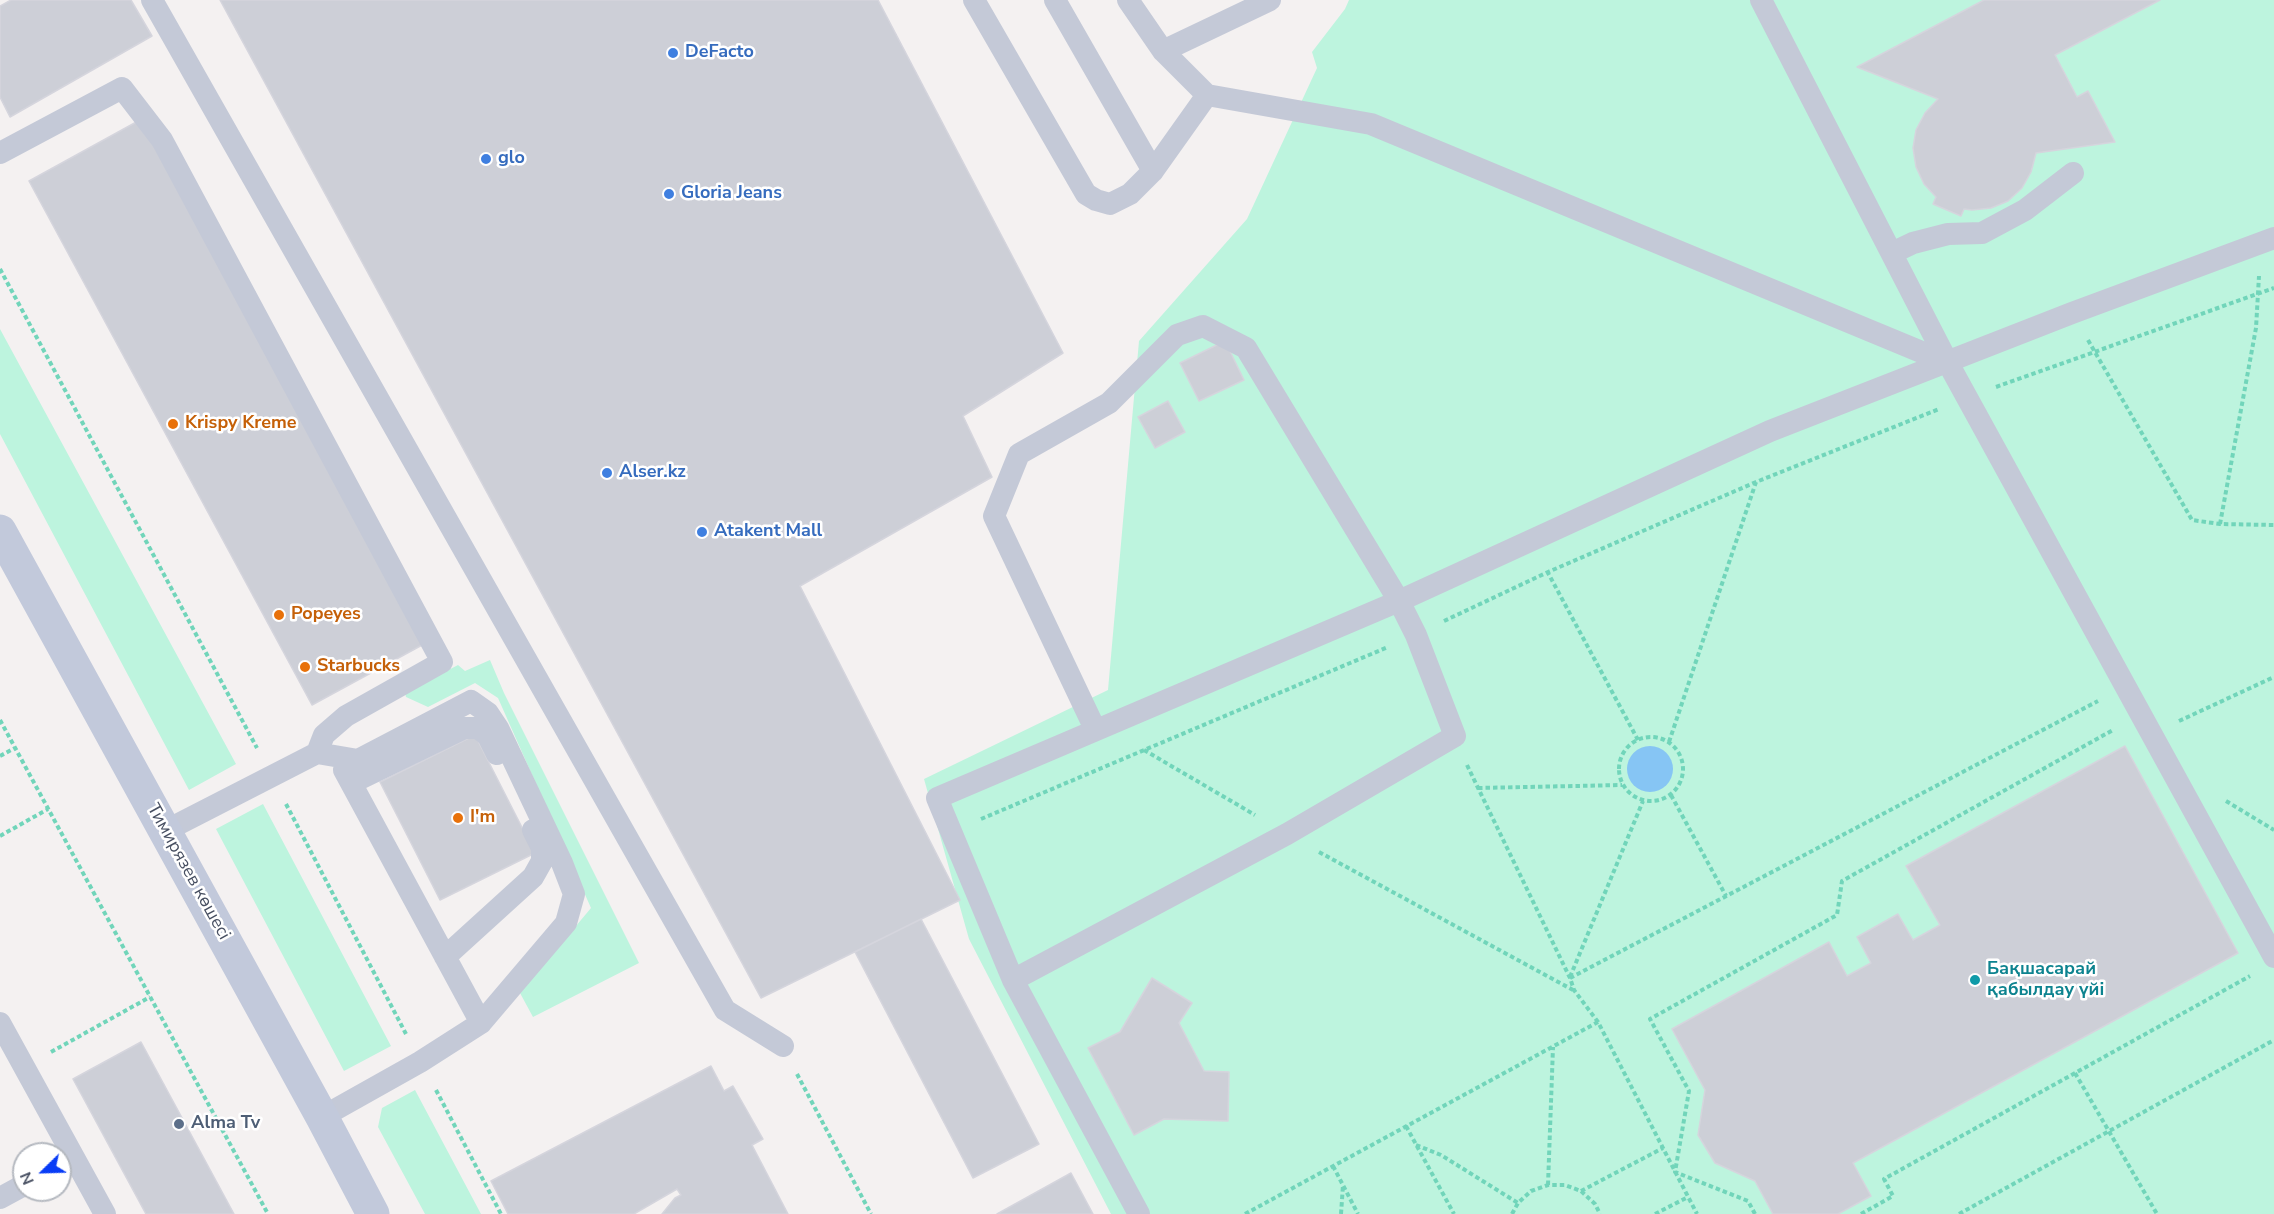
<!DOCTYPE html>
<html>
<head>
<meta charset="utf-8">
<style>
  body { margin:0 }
  #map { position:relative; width:2274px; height:1214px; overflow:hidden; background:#f4f1f1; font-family:"Nunito Sans",sans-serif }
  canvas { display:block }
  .north { position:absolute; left:12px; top:1142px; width:60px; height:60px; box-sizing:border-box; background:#fff; border:2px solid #b5b9c0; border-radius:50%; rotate:247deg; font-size:16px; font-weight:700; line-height:24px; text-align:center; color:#474f61 }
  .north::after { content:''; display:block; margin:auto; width:21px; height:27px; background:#083cf6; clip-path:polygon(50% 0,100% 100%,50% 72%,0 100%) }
</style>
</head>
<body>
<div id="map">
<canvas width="2274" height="1214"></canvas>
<div class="north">N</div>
</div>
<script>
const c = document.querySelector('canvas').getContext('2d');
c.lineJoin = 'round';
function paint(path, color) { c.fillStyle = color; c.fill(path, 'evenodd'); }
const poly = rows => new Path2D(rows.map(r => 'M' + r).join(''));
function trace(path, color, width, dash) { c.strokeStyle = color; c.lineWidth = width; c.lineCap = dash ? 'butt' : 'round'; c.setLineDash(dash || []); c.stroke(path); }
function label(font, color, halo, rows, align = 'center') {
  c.font = font + ' "Nunito Sans",sans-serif'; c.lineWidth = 5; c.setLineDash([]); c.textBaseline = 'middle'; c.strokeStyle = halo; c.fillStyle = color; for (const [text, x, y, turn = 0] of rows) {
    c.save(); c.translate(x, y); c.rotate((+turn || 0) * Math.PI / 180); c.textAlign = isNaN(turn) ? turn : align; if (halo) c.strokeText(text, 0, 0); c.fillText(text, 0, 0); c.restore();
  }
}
paint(poly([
  [1349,0,2274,0,2274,1214,1111,1214,969,939,924,779,1108,690,1139,341,1247,219,1317,68,1312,52,1345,9],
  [0,329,236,764,189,790,0,434],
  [490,660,504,693,639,963,533,1017,520,993,591,908,498,698,475,683,428,707,406,697,405,693,458,665,465,671],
  [263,804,391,1046,344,1071,216,829],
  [415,1090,481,1214,425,1214,378,1127,382,1108]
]), '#bdf4de');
paint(poly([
  '1627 769a23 23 0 1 1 46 0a23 23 0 1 1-46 0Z'
]), '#86c5f4');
const building = poly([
  [11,0,131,0,152,36,10,117,0,97,0,6,11,0],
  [220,0,878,0,1063,353,963,416,992,477,800,586,960,900,761,998,220,0],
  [1984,0,2160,0,2055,55,2077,97,2088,91,2115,142,2036,153,2031,172,2022,188,2008,201,1991,208,1972,210,1964,209,1961,216,1933,204,1936,197,1924,184,1916,167,1913,148,1916,130,1925,113,1938,99,1857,67,1984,0],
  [140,120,424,644,312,705,29,181,140,120],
  [1225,341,1244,380,1199,401,1180,363,1225,341],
  [1168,401,1185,432,1155,448,1138,417,1168,401],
  [475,735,535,853,440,900,380,782,475,735],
  [2125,746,2238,953,1853,1163,1871,1196,1838,1214,1773,1214,1755,1181,1715,1163,1698,1135,1705,1090,1672,1029,1829,942,1847,976,1871,963,1857,937,1898,914,1913,940,1940,925,1906,866,2125,746],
  [921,919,1039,1144,973,1178,855,952,921,919],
  [1152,978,1192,1003,1179,1023,1204,1071,1229,1072,1228,1121,1164,1119,1134,1135,1088,1048,1120,1032,1152,978],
  [141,1042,234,1214,146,1214,73,1079,141,1042],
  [711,1066,724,1091,733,1086,763,1139,752,1145,788,1214,662,1214,675,1198,681,1195,677,1189,634,1214,508,1214,491,1181,711,1066],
  [1071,1173,1093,1214,997,1214,1071,1173]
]);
paint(building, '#cdcfd7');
trace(building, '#d5d5dd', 1.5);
trace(poly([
  [0,269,257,748],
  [2088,340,2192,520,2220,524,2274,525],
  [1996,387,2274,288],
  [2220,524,2256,328,2259,276],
  [1547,571,1638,740],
  [1444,621,1548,572,1756,482,1939,409],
  [0,720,268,1214],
  [2179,721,2274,677],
  '1619 769a32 32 0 1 1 64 0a32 32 0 1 1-64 0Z',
  [1669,742,1756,482],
  [1144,750,1255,815],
  [0,756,15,748],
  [1467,765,1570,978,1574,990,1598,1022,1697,1214],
  [1478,788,1622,785],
  [1671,795,1726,896],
  [2226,801,2274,830],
  [286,804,406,1034],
  [981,819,1388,647],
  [0,836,48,809],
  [1319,852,1573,990],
  [1570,977,1643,801],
  [1570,978,2098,701],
  [51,1052,150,997],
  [2075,1073,2157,1214],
  [797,1074,871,1214],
  [436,1090,501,1214],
  [1406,1126,1454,1214],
  [1416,1145,1441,1155,1518,1203],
  [1333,1166,1358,1214],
  [1548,1185,1553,1047],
  [1581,1191,1663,1148],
  [1245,1214,1598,1022],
  [1341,1214,1343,1185],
  [1512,1214,1518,1203,1531,1191,1548,1185,1565,1185,1581,1191,1595,1204,1600,1214],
  [1655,1214,1688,1197],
  [1755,1214,1748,1201,1675,1172,1689,1091,1650,1019,1837,915,1842,881,2113,730],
  [1861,1214,1893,1196,1884,1179,2250,976],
  [1959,1214,2274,1040]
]), '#71d5ba', 4, [4.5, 3]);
trace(poly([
  [152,0,725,1010,783,1046],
  [974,0,1086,194,1096,200,1110,204,1130,194,1153,171,1207,95],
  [1055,0,1153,171],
  [1128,0,1163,51,1207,95,1371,124,1948,363],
  [1761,0,1948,363,2274,957],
  [1163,51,1270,0],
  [0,153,122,88,162,140,442,662,346,716,324,735,317,753],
  [1892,253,1913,243,1948,234,1982,233,2025,210,2073,173],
  [344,770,481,1023],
  [351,783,464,728,478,728,488,736,497,754],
  [165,831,317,753,358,760,471,701,488,713,498,728,562,863,574,894,566,923,481,1023,420,1062,322,1117],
  [445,957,533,877,542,861,542,848,533,830],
  [1013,980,1287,834,1455,736,1416,635,1399,601,1246,348,1203,326,1177,335,1109,403,1019,454,994,516,1095,729],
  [0,1023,105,1214],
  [0,1198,24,1185],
  [1139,1214,1013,980,937,798,1399,601,1770,431,2072,313,2274,238]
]), '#c4c9d7', 22);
trace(poly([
  [0,531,322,1117,373,1214]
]), '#c2c9db', 33);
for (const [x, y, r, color] of [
  [673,53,6,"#3f7fe0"],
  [486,159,6,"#3f7fe0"],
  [669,194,6,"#3f7fe0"],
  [173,424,6,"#e8710a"],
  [607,473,6,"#3f7fe0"],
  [702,532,6,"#3f7fe0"],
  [279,615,6,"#e8710a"],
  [305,667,6,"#e8710a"],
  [458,818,6,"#e8710a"],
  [1975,980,6,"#0f9aa8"],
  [179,1124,6,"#5c6f8a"]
]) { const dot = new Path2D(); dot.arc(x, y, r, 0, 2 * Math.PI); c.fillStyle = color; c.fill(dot); trace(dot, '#fff', 2); }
label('bold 18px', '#366cbe', '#fff', [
  ["DeFacto",685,53],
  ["glo",498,159],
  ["Gloria Jeans",681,194],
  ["Alser.kz",619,473],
  ["Atakent Mall",714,532]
], 'left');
label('bold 18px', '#c56008', '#fff', [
  ["Krispy Kreme",185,424],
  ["Popeyes",291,615],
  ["Starbucks",317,667],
  ["I'm",470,818]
], 'left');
label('18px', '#474f61', '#fff', [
  ["Тимирязев көшесі",188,872,61]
]);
label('bold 18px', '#0d838f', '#fff', [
  ["Бақшасарай",1987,970],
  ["қабылдау үйі",1987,991]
], 'left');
label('bold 18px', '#4e5e75', '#fff', [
  ["Alma Tv",191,1124]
], 'left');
</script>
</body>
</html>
